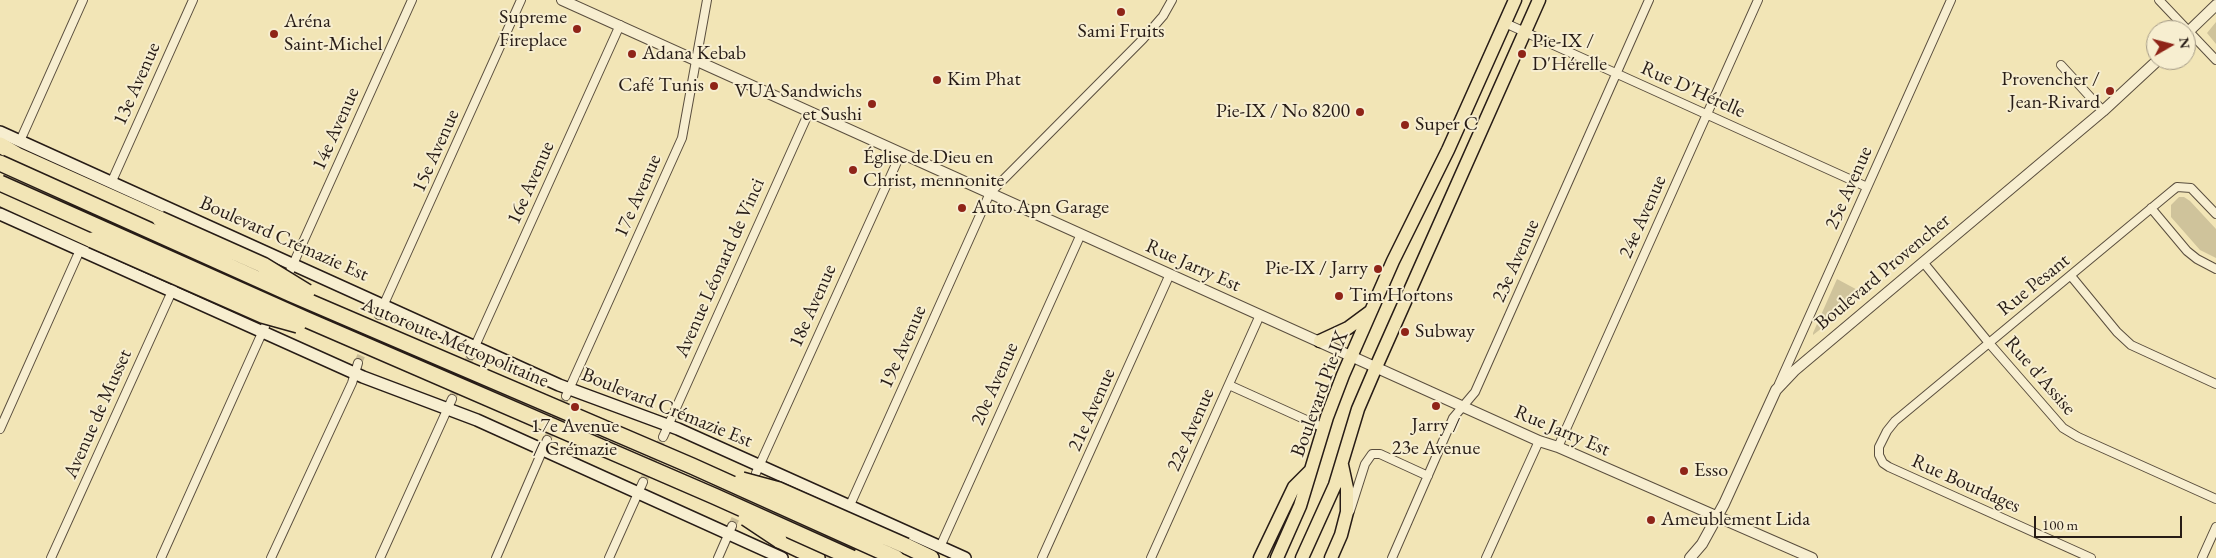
<!DOCTYPE html>
<html>
<head>
<meta charset="utf-8">
<style>
  body { margin:0 }
  #map { position:relative; width:2216px; height:558px; overflow:hidden; background:#f2e5b6; font-family:"EB Garamond",serif }
  canvas { display:block }
  .north { position:absolute; left:2146px; top:20px; width:50px; height:50px; box-sizing:border-box; background:#f7eed0; border:1px solid #a49a86; border-radius:50%; rotate:82deg; font-size:14px; font-weight:700; line-height:20px; text-align:center; color:#271c16 }
  .north::after { content:''; display:block; margin:auto; width:18px; height:22px; background:#8f2418; clip-path:polygon(50% 0,100% 100%,50% 72%,0 100%) }
  .scale { position:absolute; left:2034px; top:516px; width:148px; height:22px; box-sizing:border-box; border:2px solid #271c16; border-top:0; padding-left:6px; font-size:15px; line-height:18px; white-space:nowrap; color:#271c16; -webkit-text-stroke:4px #f7eed0; paint-order:stroke }
</style>
</head>
<body>
<div id="map">
<canvas width="2216" height="558"></canvas>
<div class="north">N</div>
<div class="scale">100 m</div>
</div>
<script>
const c = document.querySelector('canvas').getContext('2d');
c.lineJoin = 'round';
function paint(path, color) { c.fillStyle = color; c.fill(path, 'evenodd'); }
const poly = rows => new Path2D(rows.map(r => 'M' + r).join(''));
function trace(path, color, width, dash) { c.strokeStyle = color; c.lineWidth = width; c.lineCap = dash ? 'butt' : 'round'; c.setLineDash(dash || []); c.stroke(path); }
function label(font, color, halo, rows, align = 'center') {
  c.font = font + ' "EB Garamond",serif'; c.lineWidth = 4; c.setLineDash([]); c.textBaseline = 'middle'; c.strokeStyle = halo; c.fillStyle = color; for (const [text, x, y, turn = 0] of rows) {
    c.save(); c.translate(x, y); c.rotate((+turn || 0) * Math.PI / 180); c.textAlign = isNaN(turn) ? turn : align; if (halo) c.strokeText(text, 0, 0); c.fillText(text, 0, 0); c.restore();
  }
}
paint(poly([
  [2216,22,2216,44,2207,33],
  [2179,197,2184,197,2190,201,2216,229,2216,258,2200,250,2171,217,2171,205],
  [1837,279,1865,294,1813,335,1813,333]
]), '#cfc39b');
trace(poly([
  [358,363,379,315],
  [452,399,471,355],
  [547,440,566,396],
  [643,482,663,437],
  [732,526,749,489],
  [826,558,839,529]
]), '#c9bd96', 8, [8, 4]);
const minor = poly([
  [2159,0,2216,60],
  [1505,23,1867,187],
  [2061,65,2103,111],
  [20,141,83,0],
  [112,181,193,0],
  [2151,208,2187,251,2197,259,2216,269],
  [1923,262,1989,343,2063,428,2078,437,2216,499],
  [290,271,412,0],
  [2071,276,2117,332,2131,345,2216,384],
  [379,315,521,0],
  [471,355,620,25],
  [1779,384,1951,0],
  [1229,385,1324,428],
  [566,396,682,138,707,0],
  [0,429,80,250],
  [663,437,809,112],
  [1558,447,1758,0],
  [756,473,901,153],
  [1350,511,1365,464,1372,454,1380,454,1428,476],
  [846,514,990,193,1143,39,1163,16,1172,0],
  [940,547,1081,234],
  [51,558,173,289],
  [161,558,266,324],
  [271,558,352,383,358,363],
  [380,558,452,399],
  [496,558,547,440],
  [609,558,643,482],
  [718,558,732,526],
  [1042,558,1170,274],
  [1151,558,1260,315],
  [1392,558,1453,418,1475,392,1649,0],
  [1486,558,1539,441],
  [2091,558,1889,467,1883,463,1879,455,1879,447,1887,431,1895,421,2172,191,2177,187,2191,188,2216,214],
  [2202,558,2216,527]
]);
const tertiary = poly([
  [562,0,1539,441,1558,447,1812,558],
  [2186,34,2216,5],
  [1690,558,1702,544,1724,504,1776,390,1794,371,2103,111,2158,60]
]);
const secondary = poly([
  [0,132,559,385,678,429,965,558],
  [0,214,363,377,477,420,782,558]
]);
const primary = poly([
  [1320,341,1348,328,1371,311],
  [1260,558,1294,487,1310,471],
  [1277,558,1300,506,1327,417,1343,375,1393,261,1448,150,1515,0],
  [1302,558,1335,485,1358,409,1376,367,1539,0],
  [1331,558,1341,535,1347,512,1347,488,1342,465]
]);
const motorway = poly([
  [0,145,17,155,160,219],
  [0,198,92,240],
  [779,540,817,558],
  [906,546,931,558]
]);
trace(minor, '#5a4e3e', 10);
trace(tertiary, '#5a4e3e', 12);
trace(secondary, '#271c16', 14);
trace(primary, '#271c16', 15);
trace(motorway, '#271c16', 18);
trace(minor, '#f7eed0', 8);
trace(tertiary, '#f7eed0', 10);
trace(secondary, '#f7eed0', 11);
trace(primary, '#f2e5b6', 12);
trace(motorway, '#f2e5b6', 15);
const motorwayBridge = poly([
  [0,163,291,294,692,466,896,558],
  [0,183,305,319,714,496,852,558],
  [160,219,263,265,307,292],
  [92,240,262,315,298,325],
  [742,480,779,490,906,546],
  [746,518,779,540]
]);
trace(motorwayBridge, '#271c16', 18, []);
trace(motorwayBridge, '#f2e5b6', 15);
for (const [x, y, r, color] of [
  [1121,12,5,"#8f2418"],
  [577,29,5,"#8f2418"],
  [274,34,5,"#8f2418"],
  [632,54,5,"#8f2418"],
  [1522,54,5,"#8f2418"],
  [937,80,5,"#8f2418"],
  [714,86,5,"#8f2418"],
  [2110,91,5,"#8f2418"],
  [872,104,5,"#8f2418"],
  [1360,112,5,"#8f2418"],
  [1405,125,5,"#8f2418"],
  [853,170,5,"#8f2418"],
  [962,208,5,"#8f2418"],
  [1378,269,5,"#8f2418"],
  [1339,296,5,"#8f2418"],
  [1405,332,5,"#8f2418"],
  [1436,406,5,"#8f2418"],
  [575,407,5,"#8f2418"],
  [1684,471,5,"#8f2418"],
  [1651,520,5,"#8f2418"]
]) { const dot = new Path2D(); dot.arc(x, y, r, 0, 2 * Math.PI); c.fillStyle = color; c.fill(dot); trace(dot, '#f7eed0', 2); }
label('20px', '#271c16', '#f7eed0', [
  ["Supreme",567,18,"right"],
  ["Fireplace",567,41,"right"],
  ["Aréna",284,22],
  ["Saint-Michel",284,45],
  ["Sami Fruits",1121,32,"center"],
  ["Pie-IX /",1532,42],
  ["D'Hérelle",1532,65],
  ["Adana Kebab",642,54],
  ["Kim Phat",947,80],
  ["Provencher /",2100,80,"right"],
  ["Jean-Rivard",2100,103,"right"],
  ["Café Tunis",704,86,"right"],
  ["VUA Sandwichs",862,92,"right"],
  ["et Sushi",862,115,"right"],
  ["Pie-IX / No 8200",1350,112,"right"],
  ["Super C",1415,125],
  ["Église de Dieu en",863,158],
  ["Christ, mennonite",863,181],
  ["Auto Apn Garage",972,208],
  ["Pie-IX / Jarry",1368,269,"right"],
  ["Tim Hortons",1349,296],
  ["Subway",1415,332],
  ["Jarry /",1436,426,"center"],
  ["23e Avenue",1436,449,"center"],
  ["17e Avenue",575,427,"center"],
  ["/ Crémazie",575,450,"center"],
  ["Esso",1694,471],
  ["Ameublement Lida",1661,520]
], 'left');
label('20px', '#271c16', '#f7eed0', [
  ["13e Avenue",137,84,-66],
  ["Rue D'Hérelle",1693,90,24],
  ["14e Avenue",336,129,-66],
  ["15e Avenue",436,151,-66],
  ["16e Avenue",531,183,-66],
  ["25e Avenue",1849,188,-66],
  ["17e Avenue",638,196,-66],
  ["24e Avenue",1643,217,-66],
  ["Boulevard Crémazie Est",284,239,24],
  ["23e Avenue",1516,261,-66],
  ["Rue Jarry Est",1193,266,24],
  ["Avenue Léonard de Vinci",720,268,-66],
  ["Boulevard Provencher",1883,272,-40],
  ["Rue Pesant",2034,285,-39],
  ["18e Avenue",813,306,-66],
  ["Autoroute Métropolitaine",455,343,23],
  ["19e Avenue",903,347,-66],
  ["Rue d'Assise",2040,376,49],
  ["20e Avenue",995,384,-66],
  ["Boulevard Pie-IX",1320,394,-70],
  ["Boulevard Crémazie Est",667,408,22],
  ["21e Avenue",1092,410,-66],
  ["Avenue de Musset",98,414,-66],
  ["22e Avenue",1191,430,-66],
  ["Rue Jarry Est",1562,431,23],
  ["Rue Bourdages",1966,484,24]
]);
</script>
</body>
</html>
